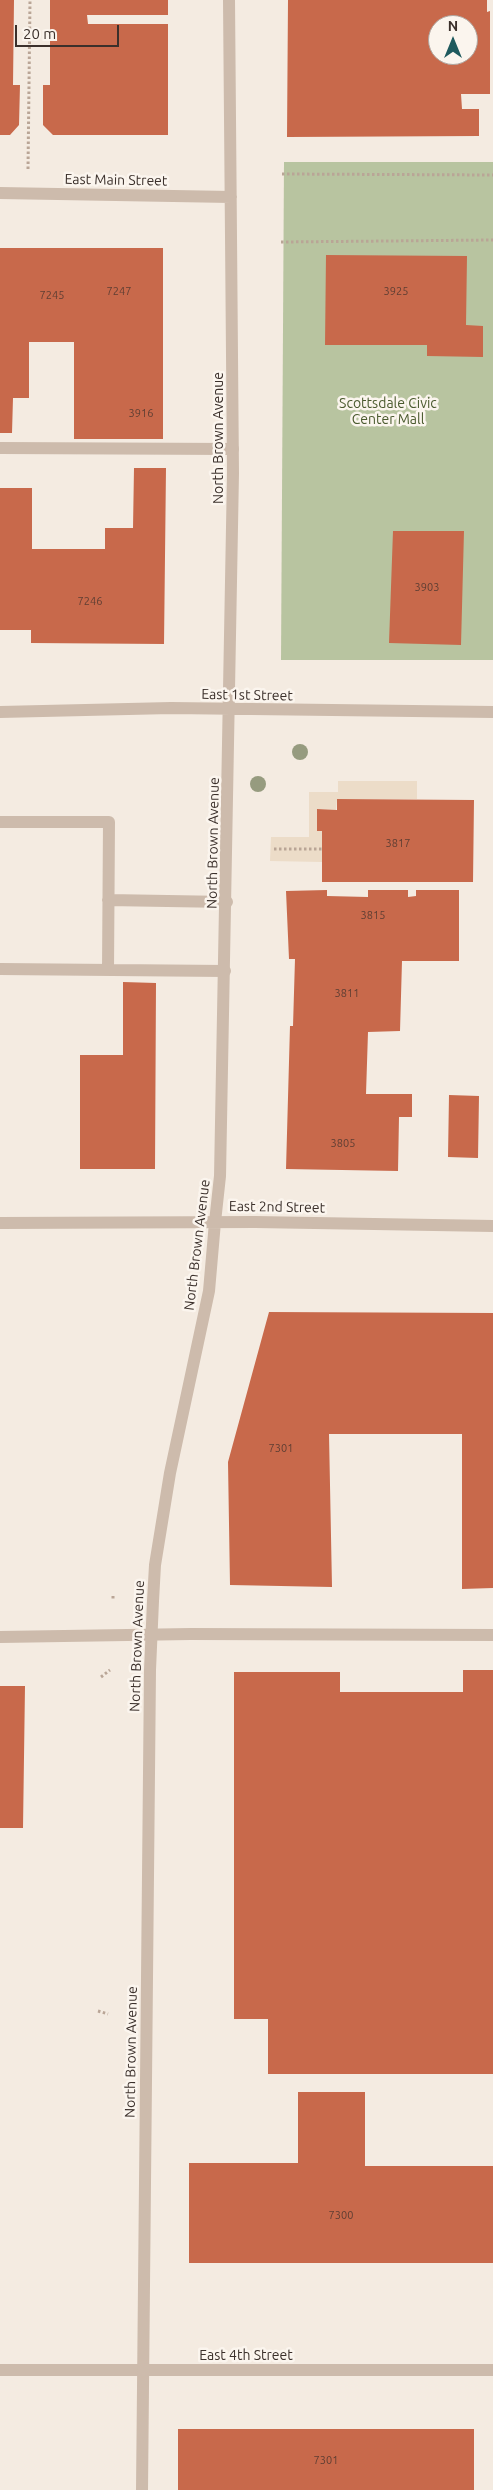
<!DOCTYPE html>
<html>
<head>
<meta charset="utf-8">
<style>
  body { margin:0 }
  #map { position:relative; width:493px; height:2490px; overflow:hidden; background:#f4ebe1; font-family:Ubuntu,sans-serif }
  canvas { display:block }
  .north { position:absolute; left:428px; top:15px; width:50px; height:50px; box-sizing:border-box; background:#fbf5ee; border:1px solid #aea6a0; border-radius:50%; rotate:0deg; font-size:14px; font-weight:700; line-height:20px; text-align:center; color:#3b302b }
  .north::after { content:''; display:block; margin:auto; width:18px; height:22px; background:#1f5a5e; clip-path:polygon(50% 0,100% 100%,50% 72%,0 100%) }
  .scale { position:absolute; left:15px; top:25px; width:104px; height:22px; box-sizing:border-box; border:2px solid #3b302b; border-top:0; padding-left:6px; font-size:15px; line-height:18px; white-space:nowrap; color:#3b302b; -webkit-text-stroke:4px #fbf5ee; paint-order:stroke }
</style>
</head>
<body>
<div id="map">
<canvas width="493" height="2490"></canvas>
<div class="north">N</div>
<div class="scale">20 m</div>
</div>
<script>
const c = document.querySelector('canvas').getContext('2d');
c.lineJoin = 'round';
function paint(path, color) { c.fillStyle = color; c.fill(path, 'evenodd'); }
const poly = rows => new Path2D(rows.map(r => 'M' + r).join(''));
function trace(path, color, width, dash) { c.strokeStyle = color; c.lineWidth = width; c.lineCap = dash ? 'butt' : 'round'; c.setLineDash(dash || []); c.stroke(path); }
function label(font, color, halo, rows, align = 'center') {
  c.font = font + ' Ubuntu,sans-serif'; c.lineWidth = 5; c.setLineDash([]); c.textBaseline = 'middle'; c.strokeStyle = halo; c.fillStyle = color; for (const [text, x, y, turn = 0] of rows) {
    c.save(); c.translate(x, y); c.rotate((+turn || 0) * Math.PI / 180); c.textAlign = isNaN(turn) ? turn : align; if (halo) c.strokeText(text, 0, 0); c.fillText(text, 0, 0); c.restore();
  }
}
paint(poly([
  [284,162,493,162,493,660,281,660]
]), '#b8c4a0');
paint(poly([
  [338,781,417,781,417,799,337,799,336,810,317,809,317,831,322,831,322,862,270,861,271,837,309,837,309,792,338,792]
]), '#ecdcc8');
paint(poly([
  [0,0,14,0,13,85,20,85,19,125,10,135,0,135],
  [50,0,168,0,168,15,87,15,88,24,168,24,168,135,53,135,43,125,43,85,50,85],
  [288,0,487,0,487,12,490,11,490,94,461,94,462,109,479,109,479,136,287,137],
  [438,25,468,25,468,55,438,55],
  [0,248,163,248,163,439,74,439,74,342,29,342,29,398,13,398,12,433,0,433],
  [326,255,467,256,466,325,483,326,483,357,427,356,427,345,325,345],
  [134,468,166,468,164,644,31,643,31,630,0,630,0,488,32,488,32,549,105,549,105,528,133,528],
  [393,531,464,531,461,645,389,643],
  [337,799,474,800,473,882,322,882,322,831,317,831,317,809,337,810],
  [327,890,327,896,368,897,368,890,408,890,408,897,416,896,416,890,459,890,459,961,402,961,400,1031,368,1032,366,1094,412,1094,412,1117,399,1117,398,1171,286,1169,290,1026,293,1026,295,959,289,959,286,891],
  [123,982,156,983,155,1169,80,1169,80,1055,123,1055],
  [449,1095,479,1096,478,1158,448,1157],
  [269,1312,493,1313,493,1588,462,1589,462,1434,329,1434,332,1587,230,1585,228,1462],
  [463,1670,493,1670,493,2074,268,2074,268,2019,234,2019,234,1672,340,1672,340,1692,463,1692],
  [0,1686,25,1686,23,1828,0,1828],
  [298,2092,365,2092,365,2166,493,2166,493,2263,189,2263,189,2163,298,2163],
  [178,2429,474,2429,474,2490,178,2490]
]), '#c8694b');
trace(poly([
  [28,169,30,0],
  [282,174,493,175],
  [281,242,493,240],
  [274,849,322,849],
  [113,1596,113,1600],
  [101,1677,110,1670],
  [98,2011,108,2014]
]), '#b9a596', 3, [2.5, 2.5]);
trace(poly([
  [0,448,233,449],
  [0,822,109,822,108,970],
  [108,900,227,902],
  [0,969,225,971],
  [0,1637,191,1634,493,1635]
]), '#cdbbac', 12);
trace(poly([
  [0,193,231,197],
  [0,712,171,708,493,712],
  [215,1222,220,1176,233,473,229,0],
  [0,2370,493,2370]
]), '#cdbbac', 12);
trace(poly([
  [0,1223,255,1222,493,1226],
  [142,2490,150,1670,153,1601,155,1565,170,1473,209,1291,215,1222]
]), '#cdbbac', 12);
c.fillStyle = '#969b7f';
for (const [x, y] of [
  [300,752],
  [258,784]
]) { c.beginPath(); c.arc(x, y, 8, 0, 2 * Math.PI); c.fill(); }
label('11px', '#5e3e33', null, [
  ["7247",119,291],
  ["3925",396,291],
  ["7245",52,295],
  ["3916",141,413],
  ["3903",427,587],
  ["7246",90,601],
  ["3817",398,843],
  ["3815",373,915],
  ["3811",347,993],
  ["3805",343,1143],
  ["7301",281,1448],
  ["7300",341,2215],
  ["7301",326,2460]
]);
label('14px', '#3b302b', '#fbf5ee', [
  ["East Main Street",116,180,1],
  ["North Brown Avenue",218,438,-90],
  ["East 1st Street",247,695,1],
  ["North Brown Avenue",213,843,-89],
  ["East 2nd Street",277,1207,1],
  ["North Brown Avenue",197,1245,-83],
  ["North Brown Avenue",137,1646,-88],
  ["North Brown Avenue",131,2052,-89],
  ["East 4th Street",246,2355]
]);
label('14px', '#4a5a2e', '#fbf5ee', [
  ["Scottsdale Civic",388,403],
  ["Center Mall",388,419]
]);
</script>
</body>
</html>
